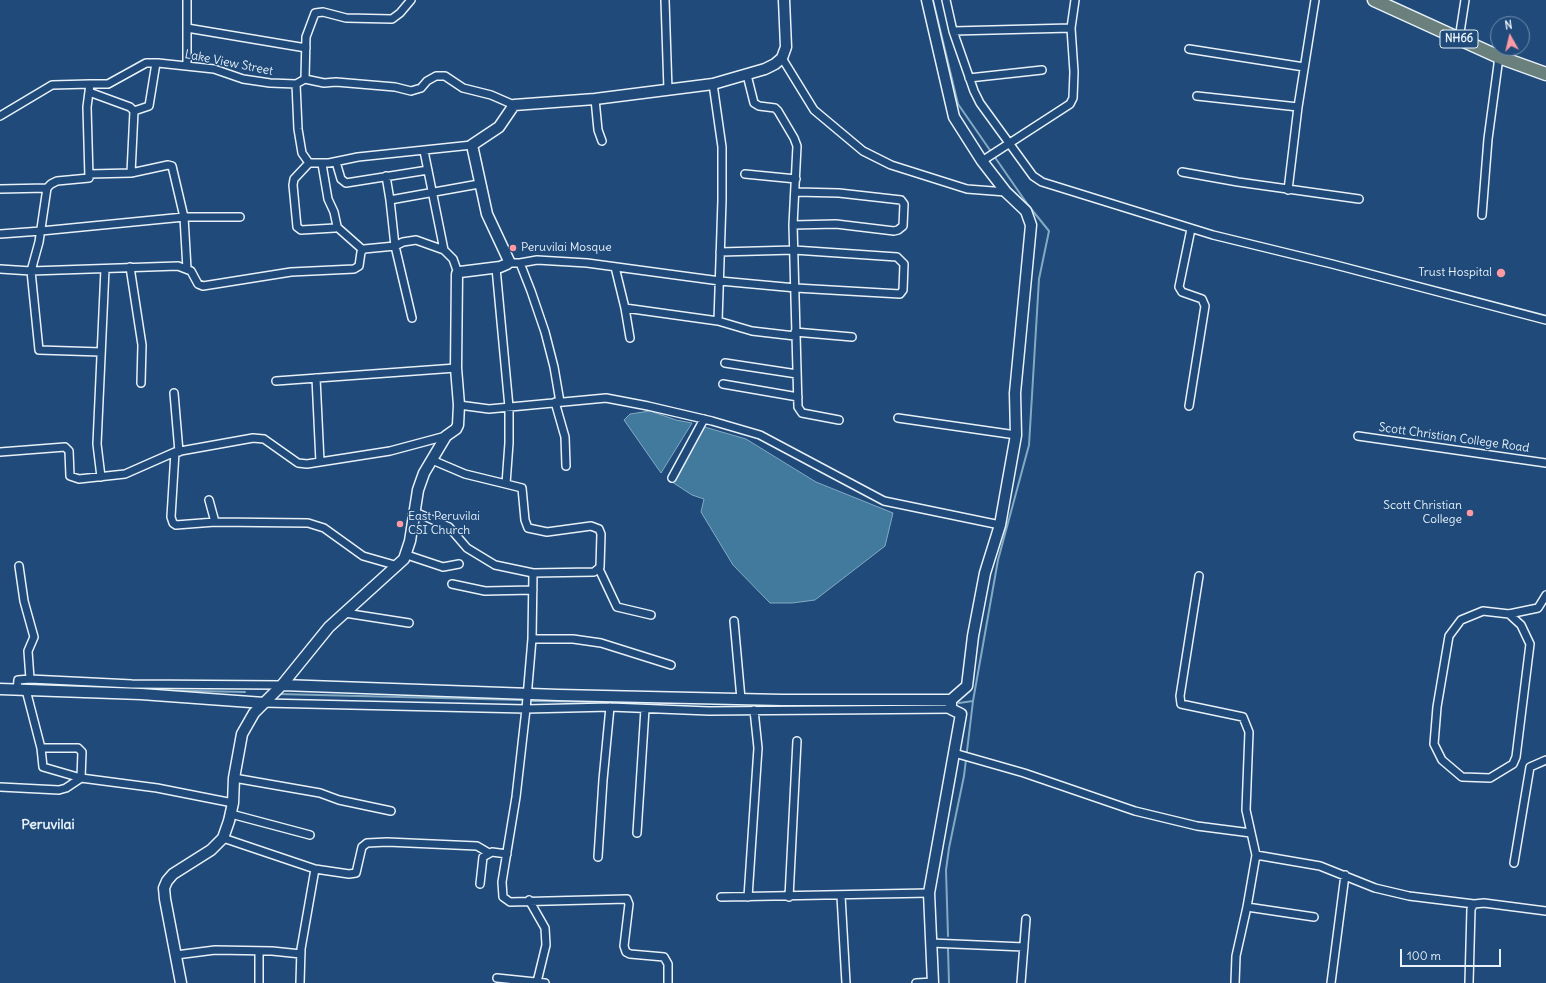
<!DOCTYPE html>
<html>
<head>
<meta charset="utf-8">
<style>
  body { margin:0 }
  #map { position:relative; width:1546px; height:983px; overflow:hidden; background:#1f4a7a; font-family:Delius,sans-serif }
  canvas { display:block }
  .north { position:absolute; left:1490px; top:16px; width:40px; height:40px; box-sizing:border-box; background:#1f4a7a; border:1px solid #6f8dac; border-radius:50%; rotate:352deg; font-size:11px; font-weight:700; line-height:16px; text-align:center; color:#e8f1f8 }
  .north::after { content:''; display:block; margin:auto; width:14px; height:18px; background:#ff9aa2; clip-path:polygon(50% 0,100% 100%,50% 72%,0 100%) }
  .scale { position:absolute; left:1400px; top:949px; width:101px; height:18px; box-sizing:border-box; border:2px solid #e8f1f8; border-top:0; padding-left:5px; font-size:12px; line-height:14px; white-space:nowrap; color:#e8f1f8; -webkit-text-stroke:3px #1f4a7a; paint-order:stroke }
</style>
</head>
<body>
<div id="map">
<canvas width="1546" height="983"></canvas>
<div class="north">N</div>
<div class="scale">100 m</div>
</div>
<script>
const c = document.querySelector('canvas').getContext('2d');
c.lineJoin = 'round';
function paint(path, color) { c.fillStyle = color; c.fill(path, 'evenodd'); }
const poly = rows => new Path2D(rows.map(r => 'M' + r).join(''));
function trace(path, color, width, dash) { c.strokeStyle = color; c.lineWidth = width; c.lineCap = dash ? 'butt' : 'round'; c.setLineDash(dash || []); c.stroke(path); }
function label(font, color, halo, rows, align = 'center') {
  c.font = font + ' Delius,sans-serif'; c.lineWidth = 3; c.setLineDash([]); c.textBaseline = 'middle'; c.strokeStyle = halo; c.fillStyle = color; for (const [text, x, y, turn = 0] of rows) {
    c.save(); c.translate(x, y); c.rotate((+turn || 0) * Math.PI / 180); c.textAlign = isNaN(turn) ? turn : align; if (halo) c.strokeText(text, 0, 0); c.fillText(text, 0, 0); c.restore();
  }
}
const water = poly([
  [650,411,676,420,692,423,661,473,624,420,630,414,650,411],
  [701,426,746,439,816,482,893,513,885,546,815,600,792,603,770,603,733,565,701,512,704,499,692,495,669,480,701,426]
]);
paint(water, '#427a9e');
trace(water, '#84aac2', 1);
trace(poly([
  [933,0,958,104,1028,205,1049,231,1039,279,1029,445,998,560,973,701,964,776,949,848,946,870,948,936],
  [148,690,245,692],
  [278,694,521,700],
  [532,701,686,703],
  [959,703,973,701],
  [948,949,949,983]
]), '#84aac2', 2);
const street = poly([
  [665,0,668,90],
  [946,0,953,31,974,91,980,103,1033,176,1042,182,1213,235,1332,264,1546,320],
  [187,28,306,48],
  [953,31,1071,28],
  [1459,39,1465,0],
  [1189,49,1304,67],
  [782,58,814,110,863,151,891,165,967,189,1006,192],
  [187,65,187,0],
  [747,75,754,103,759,106,775,108,778,111,794,138,797,146,793,225,798,407,802,413,839,420],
  [969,78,1042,70],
  [305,79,324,83,336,82,395,87,411,91,421,88,427,81,436,76,445,76,463,88,491,95,514,105],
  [296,84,298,129,302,153,309,163,329,163,358,157,472,145],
  [713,84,722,147,722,200,718,321],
  [89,92,130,107,134,111,131,173],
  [1197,96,1298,107],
  [595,99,598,130,602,141],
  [134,111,149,106,156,63],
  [0,116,52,85,90,84],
  [424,151,444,250],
  [982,161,1070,104,1073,98,1074,72,1071,28,1075,0],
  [336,162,341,179,346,183,428,170],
  [309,163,294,179,293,185,297,227,301,230,335,228,337,226,334,212,328,199,322,164],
  [1182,172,1238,182,1359,199],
  [89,174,131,173,168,165,172,166,184,217,187,269],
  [745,174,796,179],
  [386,176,390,200,395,246,412,318],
  [0,189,47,188],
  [1288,190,1298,107,1315,0],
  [390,200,479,184],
  [1482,215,1488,139,1499,57],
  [793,225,836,224,894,231,898,230,903,226,904,204,901,200,839,193,796,192],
  [337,227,363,250],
  [0,234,41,231,184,217,240,217],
  [509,263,520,263,531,291,545,332,554,367,560,402],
  [520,263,537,260,587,263,720,281,796,288,900,294,903,290,904,264,897,257,794,250,720,252],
  [130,267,142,345,141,383],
  [615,267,625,308,630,338],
  [0,269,31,271,39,242,47,188,51,184,57,181,89,178,87,107,90,84,108,84,146,63,158,63,214,69,243,79,270,83,296,84,305,79,306,37,315,13,323,12,346,18,392,19,400,13,411,0],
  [625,308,718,321,752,331,795,336],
  [795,332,852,337],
  [101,352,39,350,31,271,178,266,191,271,198,284,203,286,291,272,354,269,359,266,361,252,364,249,395,246,403,242,416,240,444,250,453,259,458,273],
  [725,363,797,374],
  [316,378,320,462],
  [276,381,456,368],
  [723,384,798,397],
  [174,393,179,452],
  [555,402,565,437,566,466],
  [459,405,489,409,606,398,648,406,712,421,760,435,884,501,1000,525],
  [1189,406,1205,306,1202,299,1182,292,1179,287,1191,229],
  [898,418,1016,435],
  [1358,436,1546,463],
  [0,452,65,447,69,451,70,476,79,479,125,474,175,452,253,438,264,439,298,463,307,464,390,451,446,436],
  [175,452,171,517,173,523,176,525,215,522,308,523,324,528,363,556,398,566],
  [432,460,465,474,506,484],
  [101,477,97,444,105,269],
  [672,478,704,419],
  [209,500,215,522],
  [415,512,449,527,467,548,495,565,533,573,594,572,600,567,601,534,599,529,591,526,547,532,528,528,525,520,522,488,506,484,509,443,509,407,496,268],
  [407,555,443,567,459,564],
  [19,566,24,601,34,637,28,651,30,679],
  [599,569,617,607,651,615],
  [533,573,532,639,526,709,516,797,502,882,503,897,510,902,627,899,629,904,624,946,626,952,630,954,664,957,668,964,668,983],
  [1199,576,1180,696,1181,704,1243,717,1249,732,1246,810,1256,855,1247,907,1236,956,1235,983],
  [452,584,485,591,533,590],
  [345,613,409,623],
  [1509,614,1521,625,1530,644,1516,757,1513,764,1490,778,1462,777,1442,760,1434,744,1437,707,1449,636,1461,620,1483,611,1509,614,1538,608,1546,595],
  [734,621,741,699],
  [532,639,573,639,601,643,671,665],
  [17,690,18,680,30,679,132,684,282,685],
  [26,690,41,748,78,748,82,752,81,778,43,767,41,748],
  [264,703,526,709,610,707,709,711,951,709],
  [954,753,1024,773,1135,811,1197,826,1251,833],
  [234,778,320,793,339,800,391,811],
  [0,787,59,790,66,788,81,778,157,788,233,803],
  [231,814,310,835],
  [637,833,645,709],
  [223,838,315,869,349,874,356,873,362,847,367,843,387,842,477,846,489,853],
  [1256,855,1320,866,1375,888,1409,896,1474,904],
  [598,857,603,780,610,707],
  [1514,863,1530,767,1546,760],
  [480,884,483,857,492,852,507,854],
  [841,896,846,983],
  [721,897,929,893],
  [748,897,758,748,754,710],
  [789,897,797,741],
  [529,900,545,928,546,945,537,982],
  [1247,907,1314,917],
  [931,943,1024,947],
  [259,951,259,983],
  [176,955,215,950,272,951,301,954],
  [497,978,545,983],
  [300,983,301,949,315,869],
  [916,983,933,982],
  [1021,983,1026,919],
  [1331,983,1345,875],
  [1469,983,1471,909,1474,904,1484,903,1546,911]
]);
const secondary = poly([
  [927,0,954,117,982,161,1006,192,1026,211,1031,225,1015,393,1016,435,1000,525,985,573,973,636,967,686,951,700,951,709,961,714,929,893,933,983],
  [282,685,558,695,782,700,951,700],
  [0,689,141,694,264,703],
  [181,983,165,899,164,888,167,881,173,874,211,850,223,838,229,821,233,803,234,778,242,734,254,713,282,685,329,627,404,559,410,541,418,490,424,473,446,436,456,429,458,425,459,405,456,368,457,274,460,272,500,267,507,264,509,261,487,214,472,145,499,127,514,105,595,99,713,84,765,69,775,64,782,58,786,47,784,0]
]);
const highway = poly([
  [1374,0,1499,57,1546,74]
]);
trace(street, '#e8f1f8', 10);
trace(secondary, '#e8f1f8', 13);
trace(highway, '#e8f1f8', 15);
trace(street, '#1f4a7a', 7);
trace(secondary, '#1f4a7a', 10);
trace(highway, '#6a807d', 12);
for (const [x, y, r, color] of [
  [513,248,4,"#ff9aa2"],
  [1501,273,5,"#ff9aa2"],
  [1470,513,4,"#ff9aa2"],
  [400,524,4,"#ff9aa2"]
]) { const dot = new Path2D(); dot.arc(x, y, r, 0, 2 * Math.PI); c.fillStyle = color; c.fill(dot); trace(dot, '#1f4a7a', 1.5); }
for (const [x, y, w] of [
  [1459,39,38]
]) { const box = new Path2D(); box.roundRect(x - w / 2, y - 9, w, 18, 3); c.fillStyle = '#1f4a7a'; c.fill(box); trace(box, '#e8f1f8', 1); }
label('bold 11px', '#e8f1f8', null, [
  ["NH66",1459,39]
]);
label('12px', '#e8f1f8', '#1f4a7a', [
  ["Lake View Street",229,63,11],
  ["Scott Christian College Road",1454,438,8]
]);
label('12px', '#e8f1f8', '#1f4a7a', [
  ["Peruvilai Mosque",521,248],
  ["Trust Hospital",1492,273,"right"],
  ["Scott Christian",1462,506,"right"],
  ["College",1462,520,"right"],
  ["East Peruvilai",408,517],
  ["CSI Church",408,531]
], 'left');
label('bold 14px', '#e8f1f8', '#1f4a7a', [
  ["Peruvilai",48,825]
]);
</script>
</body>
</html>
